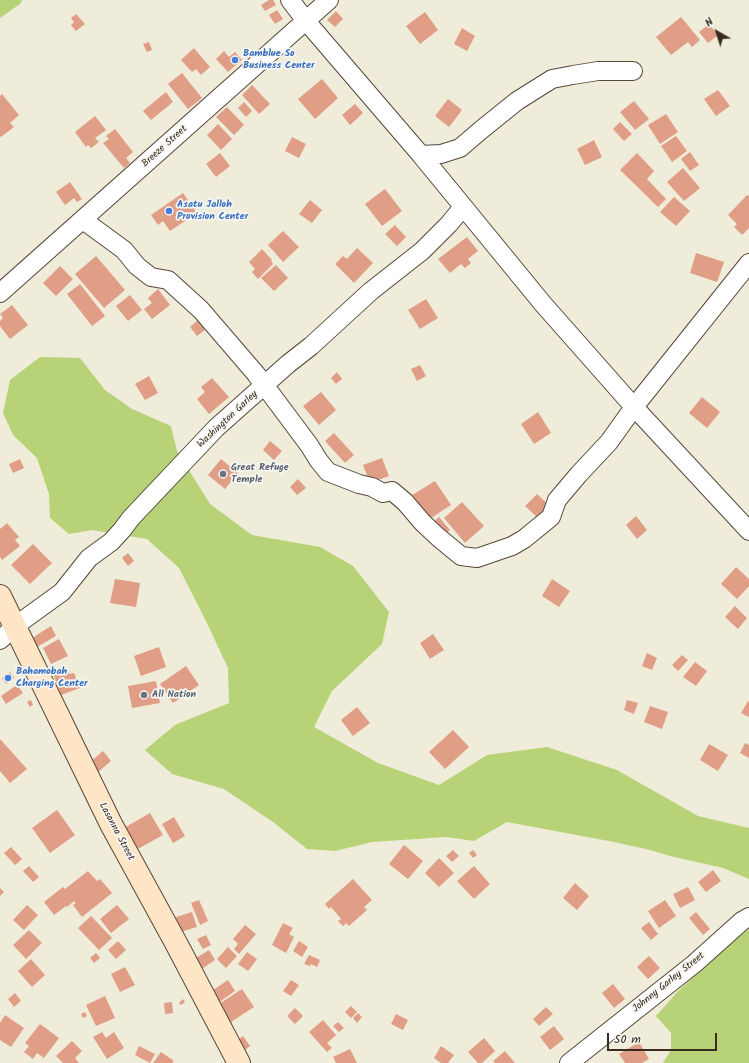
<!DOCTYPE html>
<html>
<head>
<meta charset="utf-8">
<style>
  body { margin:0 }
  #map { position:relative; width:749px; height:1063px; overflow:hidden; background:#efecda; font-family:Kalam,sans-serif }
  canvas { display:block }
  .north { position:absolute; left:697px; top:12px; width:40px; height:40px; -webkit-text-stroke:3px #f6f6f2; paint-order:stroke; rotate:321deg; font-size:11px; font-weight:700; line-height:16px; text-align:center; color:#3b2a1e }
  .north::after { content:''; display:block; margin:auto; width:14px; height:18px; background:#3b2a1e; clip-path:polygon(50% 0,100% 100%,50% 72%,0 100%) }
  .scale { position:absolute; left:607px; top:1033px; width:110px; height:18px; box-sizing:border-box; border:2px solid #3b2a1e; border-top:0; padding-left:5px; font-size:12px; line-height:14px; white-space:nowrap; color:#3b2a1e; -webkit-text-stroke:3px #f6f6f2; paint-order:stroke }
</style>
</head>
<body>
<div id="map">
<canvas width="749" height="1063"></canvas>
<div class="north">N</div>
<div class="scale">50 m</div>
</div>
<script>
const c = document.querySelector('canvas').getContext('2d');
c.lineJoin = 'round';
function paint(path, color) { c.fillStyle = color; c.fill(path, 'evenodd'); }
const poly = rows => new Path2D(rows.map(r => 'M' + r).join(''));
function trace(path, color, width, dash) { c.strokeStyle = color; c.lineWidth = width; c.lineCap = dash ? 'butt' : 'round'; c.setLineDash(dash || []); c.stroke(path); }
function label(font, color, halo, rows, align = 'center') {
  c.font = font + ' Kalam,sans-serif'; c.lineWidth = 3.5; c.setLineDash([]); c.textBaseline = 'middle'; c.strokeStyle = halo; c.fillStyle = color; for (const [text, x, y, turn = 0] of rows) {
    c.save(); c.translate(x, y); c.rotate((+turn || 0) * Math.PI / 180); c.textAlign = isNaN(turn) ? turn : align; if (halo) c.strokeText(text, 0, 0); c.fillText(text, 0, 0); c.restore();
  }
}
paint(poly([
  [0,0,22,0,20,4,0,18],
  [40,357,80,358,105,390,132,409,171,426,177,451,210,504,252,535,320,547,353,566,389,612,382,644,332,691,314,727,378,763,439,785,487,755,547,747,617,770,698,816,749,828,749,879,723,868,670,856,650,850,614,842,507,822,474,841,446,837,372,842,335,851,307,849,273,822,224,789,172,774,145,750,175,725,229,703,228,668,206,621,179,568,147,539,92,530,69,534,50,518,49,494,37,458,13,435,3,413,10,380],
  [749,929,749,1063,663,1063,671,1050,671,1033,656,1016,678,991,742,934]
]), '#b8d277');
paint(poly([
  [269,0,273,0,276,5,265,11,261,5],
  [277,10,283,19,275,24,269,15],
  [336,11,343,19,335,27,327,20],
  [425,12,438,30,420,44,406,26],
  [76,14,85,24,76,31,71,25,74,22,71,18],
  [681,17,700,40,692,47,688,42,671,55,656,37],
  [709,24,718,35,708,43,699,32],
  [462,28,475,36,467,51,454,44],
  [149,42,152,50,147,52,143,44],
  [194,48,210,67,201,75,196,69,192,72,181,60],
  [224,51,229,57,235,52,242,60,228,72,216,59],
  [182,73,202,98,188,109,168,84],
  [322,79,338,98,315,119,298,99],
  [252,85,270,104,259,114,242,95],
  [718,90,730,106,716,116,704,99],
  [166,92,173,102,151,120,143,111],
  [2,94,19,115,10,123,14,127,1,137,0,136,0,96],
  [448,99,462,110,449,127,435,116],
  [634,101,649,119,635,130,620,112],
  [244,102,252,111,246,117,238,108],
  [355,104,363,113,350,125,342,115],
  [227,107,244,125,234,135,216,117],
  [666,114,678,132,660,144,648,125],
  [95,116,106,130,95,138,99,142,91,148,88,145,86,147,75,132],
  [620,122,632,134,624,141,613,129],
  [218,124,232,139,221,150,207,135],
  [115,129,133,152,126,158,130,163,124,168,103,143,109,139,106,136],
  [676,136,687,151,672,162,661,146],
  [292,137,306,144,299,158,285,151],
  [594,140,602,157,585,165,577,149],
  [690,152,699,165,690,171,681,159],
  [220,153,230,166,216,177,206,164],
  [637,153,654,171,647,179,666,199,658,207,620,170],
  [683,168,700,188,684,201,667,182],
  [70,182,82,199,77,202,74,198,65,205,56,192],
  [385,189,402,211,382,226,365,204],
  [183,193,197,213,170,231,163,221,158,225,151,215],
  [747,195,749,196,749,228,742,235,734,227,737,224,728,215],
  [674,197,690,211,676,226,660,212],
  [310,200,322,210,312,223,299,214],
  [395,225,406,237,397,246,385,234],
  [283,231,299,247,283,262,268,245],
  [467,237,478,251,468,259,471,263,465,268,461,264,450,273,438,259],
  [357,248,373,263,354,283,335,264,343,256,347,259],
  [262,249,272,260,271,261,273,264,258,279,252,272,255,269,249,262],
  [696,253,724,262,717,282,690,273],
  [96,256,125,290,104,308,75,274],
  [276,265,288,278,274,291,261,278],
  [60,266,73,279,56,296,43,283],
  [80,284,105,316,92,326,67,294],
  [158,289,170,305,152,319,144,309,152,303,148,298],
  [130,295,142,310,128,321,116,306],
  [426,299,438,318,420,329,408,310],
  [12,305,28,325,10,339,0,326,0,321,3,318,0,314],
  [198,320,205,330,197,336,190,327],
  [420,365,426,376,417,381,411,369],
  [337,372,342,379,336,384,331,378],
  [149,376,158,393,145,400,135,384],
  [212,378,229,397,209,414,197,399,205,392,201,387],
  [321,392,336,410,319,425,303,406],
  [702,397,720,412,707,428,689,413],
  [538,412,551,433,534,444,521,424],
  [334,433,354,455,345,463,325,441],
  [270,441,282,451,274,460,263,450],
  [382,458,389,476,370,483,363,465],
  [20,459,24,468,13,473,9,464],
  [221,459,238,473,225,489,208,475],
  [298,479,306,488,297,495,290,487],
  [435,481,451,505,425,522,409,497],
  [537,494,550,506,538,518,525,506],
  [462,502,484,526,465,543,444,518],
  [636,516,647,530,637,539,626,525],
  [439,517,450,530,443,536,432,523],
  [7,523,19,537,15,540,20,546,2,560,0,557,0,529],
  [33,544,52,563,30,584,11,565],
  [128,553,134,561,128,566,122,558],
  [736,567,749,579,749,586,737,599,721,584],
  [115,579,140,583,136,607,110,603],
  [552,579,570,591,559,607,542,596],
  [735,606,747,618,738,629,725,617],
  [51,626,56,636,37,647,32,638],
  [433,634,444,650,430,659,420,643],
  [59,639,68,656,51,664,43,648],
  [159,647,166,667,141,676,134,656],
  [647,653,657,658,652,670,642,666],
  [682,655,688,660,678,671,672,665],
  [695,662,707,671,696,686,683,677],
  [186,666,199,685,173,703,160,684],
  [67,668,69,674,74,673,80,688,61,695,53,673],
  [10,672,14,678,6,684,2,678],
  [156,681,160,703,132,708,128,686],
  [17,685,23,693,6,704,1,696],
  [31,700,33,705,30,707,27,702],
  [627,700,638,703,634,714,624,710],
  [748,701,749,702,749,717,741,713],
  [650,706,668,712,662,729,644,722],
  [357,707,370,723,353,736,341,720],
  [453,730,469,747,445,769,429,752],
  [0,739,27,769,10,783,0,771],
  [745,743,749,745,749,758,740,753],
  [709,744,728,755,718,771,700,760],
  [103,751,111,761,97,773,89,763],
  [57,810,75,835,50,853,32,828],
  [150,813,163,835,136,850,124,828],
  [174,817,185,836,173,843,162,824],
  [404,845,423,861,408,879,389,864],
  [11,847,22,859,15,865,4,853],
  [453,850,459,856,452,862,446,856],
  [473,850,477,855,473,858,469,853],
  [439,858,454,873,439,887,425,873],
  [29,866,39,877,33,882,23,871],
  [474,866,490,884,474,899,457,881],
  [713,870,721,881,706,892,698,882],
  [88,871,97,881,100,879,112,893,82,917,73,905,76,903,74,901,67,907,66,906,54,915,44,902,63,887,65,889],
  [353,879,372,900,364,907,367,910,349,926,346,923,343,926,338,921,341,919,331,907,329,909,325,904],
  [575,883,589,896,577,910,563,898],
  [688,887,695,900,680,908,673,894],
  [0,888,4,892,0,896],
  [199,900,208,921,200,925,191,903],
  [665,900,676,916,659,928,648,911],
  [27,905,38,915,24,930,13,920],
  [117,905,129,919,111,933,100,919],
  [192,912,197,927,180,932,176,917],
  [696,912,710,929,703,935,689,918],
  [91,916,112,938,99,950,78,928],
  [649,922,658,934,651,940,641,928],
  [283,923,293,928,289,934,294,937,286,953,272,945],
  [245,925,256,934,239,954,234,949,238,944,233,939],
  [29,930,42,943,26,959,13,945],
  [206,935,211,945,203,949,197,939],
  [118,941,126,950,116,959,108,950],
  [299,941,308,947,302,957,293,951],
  [228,947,237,956,226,968,217,959],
  [209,950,215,960,200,970,191,961],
  [247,952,257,959,248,971,238,964],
  [96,953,100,958,94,963,90,958],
  [309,955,320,960,317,967,311,964,310,966,304,964],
  [649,956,660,968,648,979,637,967],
  [31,959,45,975,32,987,18,971],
  [125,967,135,985,120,992,111,974],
  [228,980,235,991,218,1003,210,992],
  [291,980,299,985,291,996,283,991],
  [613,984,625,999,614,1008,602,993],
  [242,989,254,1007,231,1022,219,1004],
  [15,993,21,1001,14,1007,8,999],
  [105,996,115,1018,96,1026,86,1005],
  [183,999,185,1002,181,1005,179,1003],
  [172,1002,173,1013,165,1014,164,1003],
  [351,1006,357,1012,351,1018,345,1012],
  [546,1007,553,1014,539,1026,533,1019],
  [295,1008,303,1016,295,1024,287,1016],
  [85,1012,87,1016,83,1018,81,1014],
  [358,1013,362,1017,357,1023,353,1018],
  [396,1014,408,1020,403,1030,391,1024],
  [5,1015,24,1028,11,1047,0,1040,0,1023],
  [323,1020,336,1035,327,1043,332,1048,327,1052,309,1032],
  [338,1022,344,1028,339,1032,333,1026],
  [40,1024,59,1038,44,1058,37,1053,33,1059,24,1052,29,1046,25,1043],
  [554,1026,564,1039,550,1050,540,1037],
  [102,1032,106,1038,114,1032,124,1048,107,1059,93,1037],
  [243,1036,250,1046,241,1053,234,1043],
  [484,1038,495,1051,482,1063,478,1063,468,1052],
  [72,1041,82,1051,75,1058,79,1063,63,1063,56,1056],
  [639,1042,649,1059,642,1063,625,1063,619,1054],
  [139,1046,155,1054,150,1063,135,1055],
  [441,1046,454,1055,448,1063,441,1063,434,1058],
  [350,1049,357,1063,336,1063,333,1057],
  [505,1051,515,1063,495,1063,493,1061],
  [161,1052,174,1061,172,1063,153,1063]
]), '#e19e86');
const street = poly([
  [290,0,306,21,421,155,543,304,634,407,749,531],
  [421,155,441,154,460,148,481,130,517,101,552,79,573,75,598,71,633,71],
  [83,220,124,250,137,266,151,277,168,280,201,310,256,374,309,445,319,461,328,472,359,484,372,487,383,493,392,491,405,502,423,523,438,537,461,556,477,558,512,546,524,539,551,517,557,500,579,474,609,442,634,407,749,263],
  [0,293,329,0],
  [0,640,15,626,62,592,89,558,111,542,122,530,131,518,216,428,288,364,311,346,371,291,422,251,449,224,463,207],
  [569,1063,694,964,742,921,749,917]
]);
const secondary = poly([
  [0,596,111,824,176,943,239,1063]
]);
trace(street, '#56473a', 20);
trace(secondary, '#56473a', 24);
trace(street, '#fff', 18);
trace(secondary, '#fde5c5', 22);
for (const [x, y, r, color] of [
  [235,60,4,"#3f7fe0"],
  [169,211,4,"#3f7fe0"],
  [223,474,4,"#6b7280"],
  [8,678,4,"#3f7fe0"],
  [144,695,4,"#6b7280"]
]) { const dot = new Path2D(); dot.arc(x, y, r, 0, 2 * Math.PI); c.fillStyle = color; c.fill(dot); trace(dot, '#f6f6f2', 1.5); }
label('bold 10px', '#366cbe', '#f6f6f2', [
  ["Bamblue So",243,54],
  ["Business Center",243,66],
  ["Asatu Jalloh",177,205],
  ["Provision Center",177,217],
  ["Bahamobah",16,672],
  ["Charging Center",16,684]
], 'left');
label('10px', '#3b2a1e', '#f6f6f2', [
  ["Breeze Street",165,147,-42],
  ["Washington Garley",228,420,-43],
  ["Lasanna Street",116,832,62],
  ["Johnny Garley Street",669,983,-39]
]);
label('bold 10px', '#5b616d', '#f6f6f2', [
  ["Great Refuge",231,468],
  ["Temple",231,480],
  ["All Nation",152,695]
], 'left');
</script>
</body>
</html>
